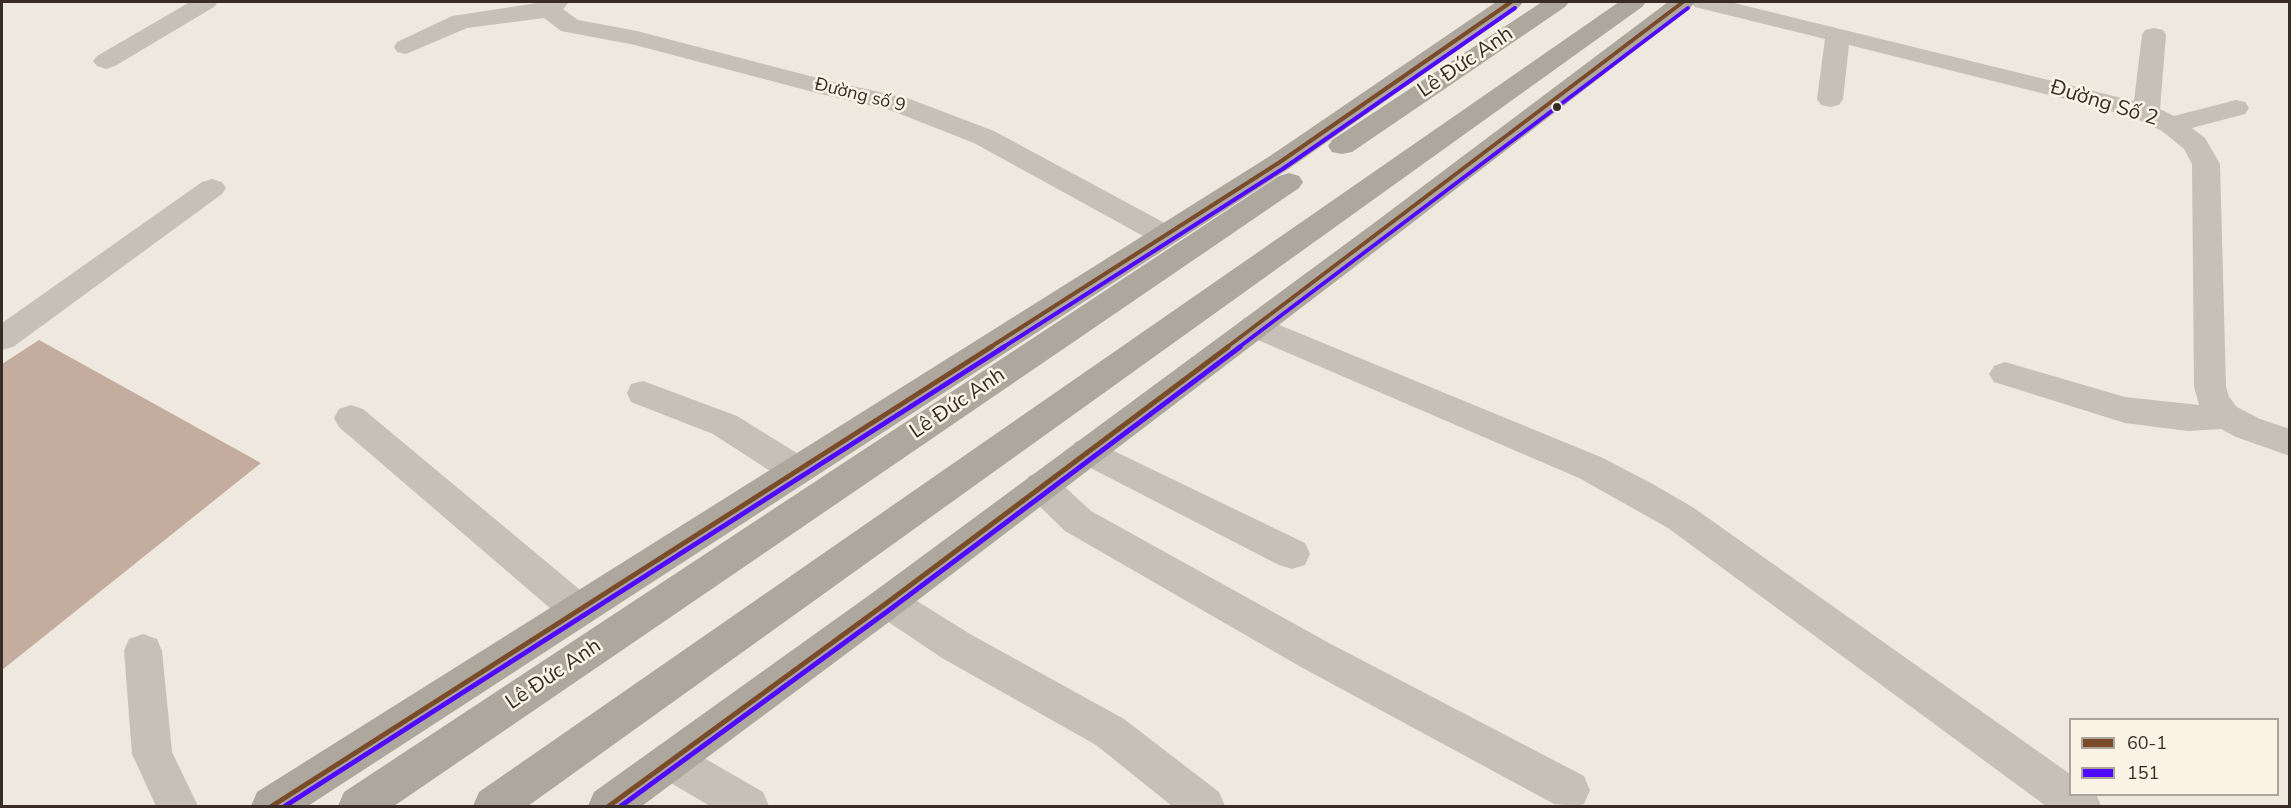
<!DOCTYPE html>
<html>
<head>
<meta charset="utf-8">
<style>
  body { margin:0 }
  #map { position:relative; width:2291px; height:808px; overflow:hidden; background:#eee8de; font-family:"Nunito Sans",sans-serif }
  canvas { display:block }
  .frame { position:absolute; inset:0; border:3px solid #372d26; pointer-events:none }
  .legend { position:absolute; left:2069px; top:718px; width:210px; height:78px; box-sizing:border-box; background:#fbf3e5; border:2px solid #ada499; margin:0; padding:8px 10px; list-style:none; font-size:18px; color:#372d26 }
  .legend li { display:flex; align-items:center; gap:12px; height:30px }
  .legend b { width:30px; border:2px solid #ada499 }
</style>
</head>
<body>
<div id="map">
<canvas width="2291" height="808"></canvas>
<div class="frame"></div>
<ul class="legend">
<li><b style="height:8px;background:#7a4b2a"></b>60-1</li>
<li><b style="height:8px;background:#4f0aff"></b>151</li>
</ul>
</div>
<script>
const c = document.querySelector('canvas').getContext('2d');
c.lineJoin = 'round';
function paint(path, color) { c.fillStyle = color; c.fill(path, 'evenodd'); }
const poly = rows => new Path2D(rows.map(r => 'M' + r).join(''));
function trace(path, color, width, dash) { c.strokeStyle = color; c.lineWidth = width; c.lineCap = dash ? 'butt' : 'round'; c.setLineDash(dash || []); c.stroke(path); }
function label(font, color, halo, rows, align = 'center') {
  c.font = font + ' "Nunito Sans",sans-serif'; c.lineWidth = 5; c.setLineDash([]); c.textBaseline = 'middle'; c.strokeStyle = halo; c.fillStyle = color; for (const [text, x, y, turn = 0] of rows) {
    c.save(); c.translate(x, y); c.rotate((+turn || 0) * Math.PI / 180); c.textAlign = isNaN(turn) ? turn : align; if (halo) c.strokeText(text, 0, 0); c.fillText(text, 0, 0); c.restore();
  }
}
paint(poly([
  [39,340,261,463,2,670,2,364]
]), '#c4ad9e');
paint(poly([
  [190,2,218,2,214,7,115,66,106,69,97,66,93,61,97,56,190,2],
  [544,2,569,2,563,9,578,20,637,31,829,81,907,98,994,131,1174,228,1179,235,1174,242,1164,245,1154,242,974,143,890,110,817,93,635,45,561,31,544,18,467,28,406,54,397,52,394,47,397,42,452,16,544,2],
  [1691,2,1730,2,2134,101,2142,35,2145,30,2154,28,2163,30,2166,35,2160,109,2174,116,2236,100,2245,102,2249,108,2245,114,2192,128,2205,138,2220,164,2226,386,2229,397,2237,407,2260,419,2290,429,2290,456,2236,437,2221,429,2188,431,2125,423,1994,382,1989,374,1994,366,2005,362,2125,397,2199,405,2194,386,2192,164,2184,149,2162,131,2137,119,2097,107,1849,45,1843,99,1839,105,1830,107,1821,105,1817,99,1825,39,1695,7,1691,2],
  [212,179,222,182,226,188,222,194,13,347,2,350,2,323,202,182,212,179],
  [1255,315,1603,458,1651,483,1694,508,2070,774,2070,794,2096,794,2101,806,2046,806,1668,528,1579,478,1244,334,1239,326,1244,318,1255,315],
  [643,381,737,416,808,460,813,470,808,480,796,484,784,480,713,434,631,402,627,393,631,384,643,381],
  [351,405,363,409,591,599,597,610,591,621,578,626,565,621,339,427,334,418,339,409,351,405],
  [1087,438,1305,543,1310,554,1305,565,1292,569,1279,565,1075,460,1070,451,1075,442,1087,438],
  [1041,472,1053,476,1091,511,1329,643,1584,776,1590,790,1584,804,1577,806,1554,804,1301,667,1065,531,1029,496,1024,486,1029,476,1041,472],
  [888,586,901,591,970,634,1124,719,1219,792,1225,806,1172,806,1096,745,942,658,875,613,869,602,875,591,888,586],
  [143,634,157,639,162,651,172,752,198,806,156,806,132,754,124,651,129,639,143,634],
  [671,742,685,747,763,792,769,806,710,806,657,775,650,761,657,747,671,742]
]), '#c6c0b8');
paint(poly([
  [1496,2,1523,2,1519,7,1290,168,308,806,251,806,257,792,1270,156,1496,2],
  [1542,2,1569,2,1565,7,1352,152,1342,154,1332,152,1328,146,1332,140,1542,2],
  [1619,2,1646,2,1642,7,528,806,473,806,479,792,1619,2],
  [1668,2,1695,2,1691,7,1394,237,901,613,642,806,588,806,594,792,875,591,1374,223,1668,2],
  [1289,173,1299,176,1303,182,1299,188,394,806,338,806,344,792,1279,176,1289,173]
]), '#ada79e');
trace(poly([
  [989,348,1280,162,1511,2],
  [1226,348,1683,2]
]), '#7a4b2a', 4);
trace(poly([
  [272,806,991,347],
  [609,806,888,602,1228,347]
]), '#7a4b2a', 5);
trace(poly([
  [1002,348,1284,168,1515,8],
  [1238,348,1688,8]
]), '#4f0aff', 4);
trace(poly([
  [285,806,1004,347],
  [621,806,892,608,1240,347]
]), '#4f0aff', 5);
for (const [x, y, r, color] of [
  [1557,107,5,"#372d26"]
]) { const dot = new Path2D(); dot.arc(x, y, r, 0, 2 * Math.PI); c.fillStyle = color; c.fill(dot); trace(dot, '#fbf3e5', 2); }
label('18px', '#372d26', '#fbf3e5', [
  ["Đường số 9",860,96,14]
]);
label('21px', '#372d26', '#fbf3e5', [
  ["Lê Đức Anh",1466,63,-34],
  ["Đường Số 2",2104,104,17],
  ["Lê Đức Anh",958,404,-34],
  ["Lê Đức Anh",554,675,-34]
]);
</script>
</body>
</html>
